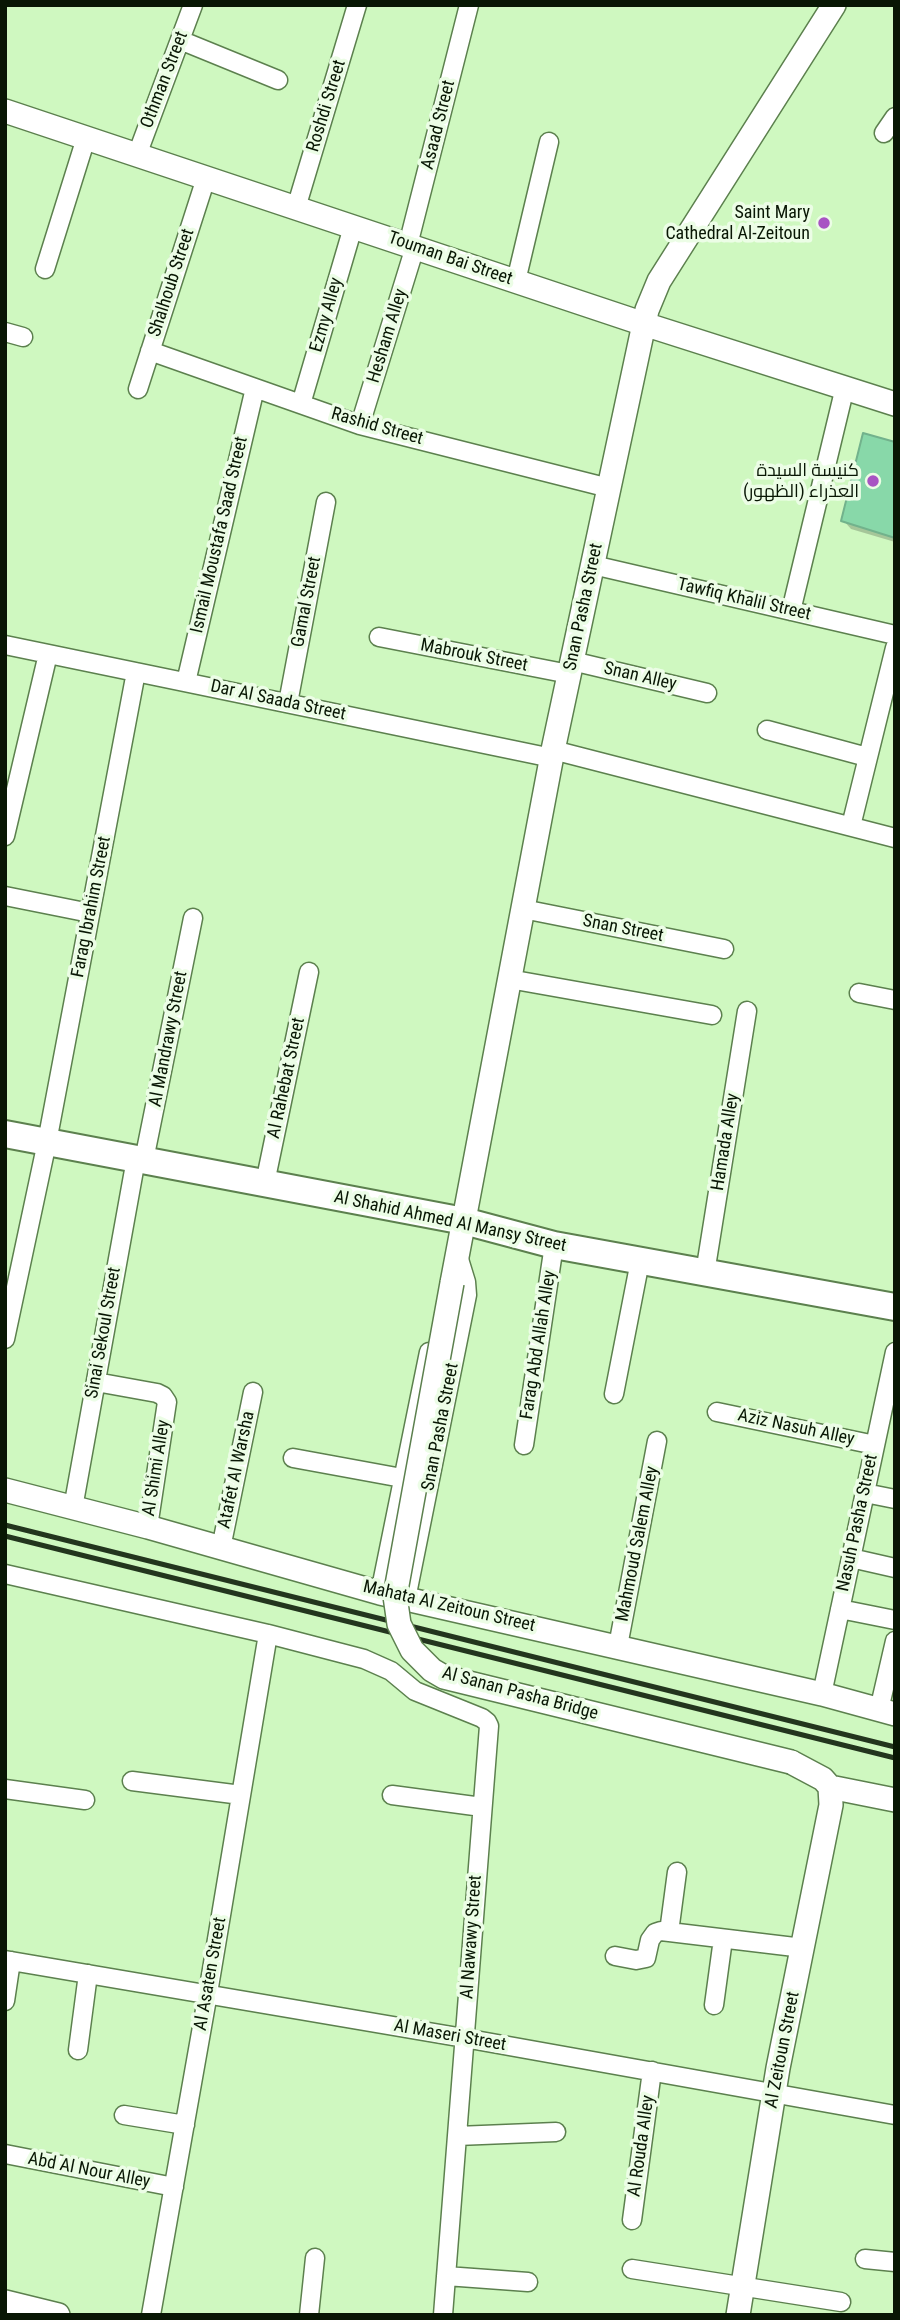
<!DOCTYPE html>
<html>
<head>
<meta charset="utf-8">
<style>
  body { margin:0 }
  #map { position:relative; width:900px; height:2320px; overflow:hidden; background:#cff8c0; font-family:"Roboto Condensed",sans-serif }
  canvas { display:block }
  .frame { position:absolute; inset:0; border:7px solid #081604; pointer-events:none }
</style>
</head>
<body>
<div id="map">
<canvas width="900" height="2320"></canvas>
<div class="frame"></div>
</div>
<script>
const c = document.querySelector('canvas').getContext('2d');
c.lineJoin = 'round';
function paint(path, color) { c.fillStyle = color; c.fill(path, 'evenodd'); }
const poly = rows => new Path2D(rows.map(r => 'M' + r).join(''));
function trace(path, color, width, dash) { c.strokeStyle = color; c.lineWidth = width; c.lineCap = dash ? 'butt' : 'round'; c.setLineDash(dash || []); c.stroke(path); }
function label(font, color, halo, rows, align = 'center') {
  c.font = font + ' "Roboto Condensed",Cairo,sans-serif'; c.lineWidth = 7; c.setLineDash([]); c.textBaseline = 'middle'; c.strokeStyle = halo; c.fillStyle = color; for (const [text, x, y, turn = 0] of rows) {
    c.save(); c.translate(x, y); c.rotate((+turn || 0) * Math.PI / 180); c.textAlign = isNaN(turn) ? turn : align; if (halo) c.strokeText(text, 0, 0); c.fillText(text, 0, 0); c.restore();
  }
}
paint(poly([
  [895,444,895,542,851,529,843,520]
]), '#0003');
const building = poly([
  [863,433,895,442,895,538,841,521,863,433]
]);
paint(building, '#88d8a9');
trace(building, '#72b28c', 2);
const minor = poly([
  [180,40,278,80],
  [884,133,895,117],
  [137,155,193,5],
  [296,208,357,5],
  [408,245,469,5],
  [45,269,86,138],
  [516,281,549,142],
  [5,332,23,337],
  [150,351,360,425,609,488],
  [138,389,206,178],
  [301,404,353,227],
  [360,425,415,247],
  [593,565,895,635],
  [791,611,845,387],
  [379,637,569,674],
  [5,645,552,758],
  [572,661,707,693],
  [186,682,255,388],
  [288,703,326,502],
  [767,730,867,757],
  [553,750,895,838],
  [851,826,895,648],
  [5,836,48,654],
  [5,896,90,913],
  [523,909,724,949],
  [509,979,712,1015],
  [859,993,895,1000],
  [144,1160,193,918],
  [265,1183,309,972],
  [705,1273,747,1011],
  [5,1339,47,1142,136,672],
  [96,1382,157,1393,163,1396,167,1402,148,1527],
  [614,1394,640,1261],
  [717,1412,875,1445],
  [524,1445,554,1245],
  [293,1458,402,1478],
  [865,1493,895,1499],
  [73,1508,136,1159],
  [221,1548,253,1392],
  [851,1558,895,1568],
  [5,1574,268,1634,364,1659,391,1671,415,1691,482,1718,487,1722,489,1726,443,2315],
  [380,1593,429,1352],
  [406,1599,467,1295,466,1282,458,1256],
  [840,1609,895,1620],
  [618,1646,657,1441],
  [822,1694,895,1352],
  [879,1710,895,1641],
  [132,1781,241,1795],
  [5,1789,85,1800],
  [392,1795,482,1807],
  [669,1932,677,1872],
  [615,1956,636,1960,646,1958,650,1940,655,1933,661,1931,803,1948],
  [5,1960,464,2038,895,2115],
  [5,2001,11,1961],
  [714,2005,723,1939],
  [78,2050,88,1974],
  [124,2115,185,2125],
  [457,2136,556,2132],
  [5,2154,174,2187],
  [632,2220,652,2071],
  [865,2259,895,2262],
  [632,2269,841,2302],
  [446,2276,528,2282],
  [151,2315,208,1993,268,1634],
  [309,2315,315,2258]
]);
const tertiary = poly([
  [5,111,644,324,895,404],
  [452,1283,553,750,647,310,659,281,834,5],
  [5,1490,148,1527,380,1593,822,1694,895,1714],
  [791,1762,823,1779,830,1787],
  [830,1787,895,1800],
  [5,2302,58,2315],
  [738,2315,778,2068,831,1805,830,1787]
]);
const secondary = poly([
  [5,1134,464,1221,554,1245,895,1307]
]);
trace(minor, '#5c804e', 21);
trace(tertiary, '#5c804e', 26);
trace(secondary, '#5c804e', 30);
trace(minor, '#fff', 18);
trace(tertiary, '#fff', 23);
trace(secondary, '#fff', 26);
trace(poly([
  [5,1525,895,1747],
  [5,1536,895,1758]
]), '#23351e', 5);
const tertiaryBridge = poly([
  [452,1283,395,1596,399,1624,412,1650,432,1670,444,1677,791,1762]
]);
trace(tertiaryBridge, '#5c804e', 26, []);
trace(tertiaryBridge, '#fff', 23);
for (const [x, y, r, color] of [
  [824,223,7,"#a854c3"],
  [873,481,7,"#a854c3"]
]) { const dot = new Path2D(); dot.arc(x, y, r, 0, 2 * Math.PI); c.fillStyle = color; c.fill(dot); trace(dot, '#ecfde6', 2.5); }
label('18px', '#081604', '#ecfde6', [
  ["Othman Street",165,80,-69],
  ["Roshdi Street",327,106,-73],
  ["Asaad Street",439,125,-76],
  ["Touman Bai Street",450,259,19],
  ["Shalhoub Street",172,283,-72],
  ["Ezmy Alley",327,315,-74],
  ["Hesham Alley",388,336,-73],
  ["Rashid Street",377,427,16],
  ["Ismail Moustafa Saad Street",220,535,-77],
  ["Tawfiq Khalil Street",744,600,13],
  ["Gamal Street",307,602,-79],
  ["Snan Pasha Street",584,607,-78],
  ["Mabrouk Street",474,656,11],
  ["Snan Alley",640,677,13],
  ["Dar Al Saada Street",278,701,12],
  ["Farag Ibrahim Street",92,907,-79],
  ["Snan Street",623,929,11],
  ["Al Mandrawy Street",169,1039,-79],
  ["Al Rahebat Street",287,1078,-78],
  ["Hamada Alley",726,1142,-81],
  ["Al Shahid Ahmed Al Mansy Street",450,1222,12],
  ["Sinai Sekoul Street",104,1333,-80],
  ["Farag Abd Allah Alley",539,1345,-81],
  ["Snan Pasha Street",441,1427,-79],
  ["Aziz Nasuh Alley",796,1428,12],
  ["Al Shimi Alley",157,1468,-81],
  ["Atafet Al Warsha",237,1470,-78],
  ["Nasuh Pasha Street",858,1523,-78],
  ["Mahmoud Salem Alley",638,1544,-79],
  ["Mahata Al Zeitoun Street",449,1607,13],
  ["Al Sanan Pasha Bridge",520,1694,15],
  ["Al Nawawy Street",472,1937,-86],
  ["Al Asaten Street",211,1974,-80],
  ["Al Maseri Street",450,2036,10],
  ["Al Zeitoun Street",783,2050,-79],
  ["Al Rouda Alley",642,2146,-82],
  ["Abd Al Nour Alley",89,2171,11]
]);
label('18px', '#081604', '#ecfde6', [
  ["Saint Mary",810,213],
  ["Cathedral Al-Zeitoun",810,234],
  ["كنيسة السيدة",859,471],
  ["العذراء (الظهور)",859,492]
], 'right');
</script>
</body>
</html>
